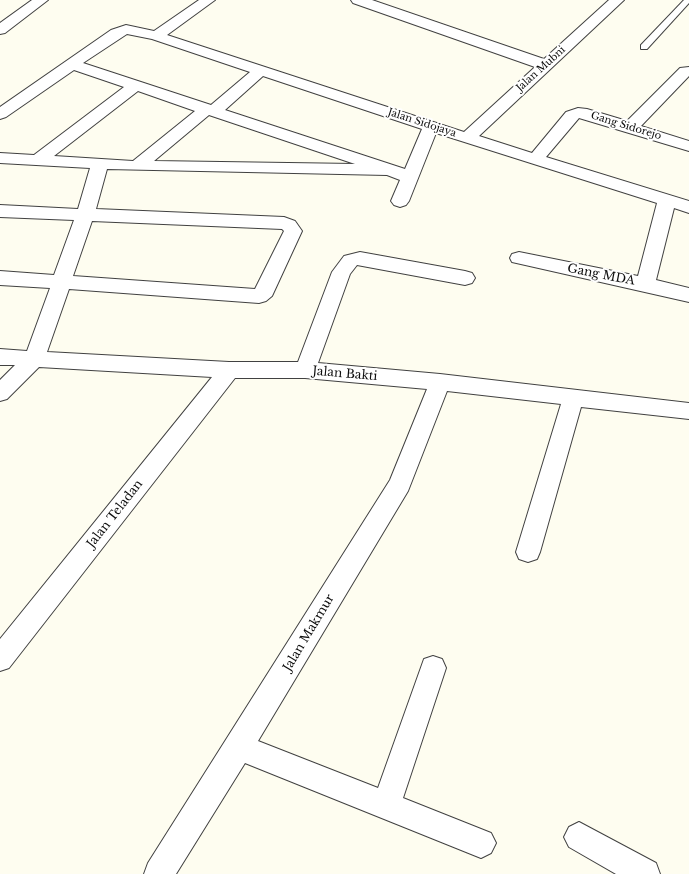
<!DOCTYPE html>
<html>
<head>
<meta charset="utf-8">
<style>
  body { margin:0 }
  canvas { display:block; background:#fefdf0 }
</style>
</head>
<body>
<canvas width="689" height="874"></canvas>
<script>
const c = document.querySelector('canvas').getContext('2d');
c.lineJoin = 'round';
const poly = rows => new Path2D(rows.map(r => 'M' + r).join(''));
function trace(path, color, width, dash) { c.strokeStyle = color; c.lineWidth = width; c.lineCap = dash ? 'butt' : 'round'; c.setLineDash(dash || []); c.stroke(path); }
function paint(path, color) { c.fillStyle = color; c.fill(path, 'evenodd'); }
function label(font, color, halo, rows, align = 'center') {
  c.font = font + ' "Libre Baskerville",serif'; c.lineWidth = 4; c.setLineDash([]); c.textBaseline = 'middle'; c.strokeStyle = halo; c.fillStyle = color; for (const [text, x, y, turn = 0] of rows) {
    c.save(); c.translate(x, y); c.rotate((+turn || 0) * Math.PI / 180); c.textAlign = isNaN(turn) ? turn : align; if (halo) c.strokeText(text, 0, 0); c.fillText(text, 0, 0); c.restore();
  }
}
const lane = poly([
  [684,0,689,0,689,3,647,49,641,49,641,45,684,0]
]);
const street = poly([
  [32,0,48,0,5,33,0,34,0,23,32,0],
  [199,0,215,0,167,35,464,132,535,67,353,3,351,0,372,0,544,59,609,0,624,0,479,136,532,153,566,112,578,108,587,109,627,121,680,68,689,67,689,76,641,126,689,141,689,151,579,118,546,157,689,201,689,213,674,208,656,280,689,288,689,302,512,262,510,258,512,254,519,252,638,276,657,203,436,133,409,201,406,205,400,207,394,205,391,201,400,180,387,175,107,169,96,209,284,217,295,221,302,231,272,296,266,301,259,303,69,289,47,352,229,362,298,362,332,272,344,256,360,252,465,271,472,273,475,278,472,283,465,285,357,265,350,274,318,363,440,374,689,403,689,419,581,407,540,552,537,559,528,562,519,559,516,552,561,404,447,391,408,491,258,741,378,788,424,659,433,656,442,659,446,668,403,798,491,833,496,843,491,853,481,858,245,763,176,874,144,874,148,863,390,480,427,389,305,378,235,378,9,668,0,671,0,639,212,377,39,367,7,399,0,401,0,380,15,365,0,365,0,349,27,351,50,288,0,285,0,271,54,275,74,220,0,217,0,205,78,209,90,168,0,163,0,153,34,155,124,87,74,70,6,117,0,119,0,107,111,30,126,25,154,31,199,0],
  [127,34,152,39,250,72,211,105,83,63,127,34],
  [263,76,422,129,405,169,225,110,263,76],
  [138,91,195,111,133,161,54,156,138,91],
  [209,115,355,164,154,161,209,115],
  [92,221,282,229,284,231,255,289,73,276,92,221],
  [579,822,656,863,660,874,616,874,569,847,564,837,569,827,579,822]
]);
trace(lane, '#414141', 2);
trace(street, '#414141', 2);
paint(lane, '#fff');
paint(street, '#fff');
label('10px', '#0e0e0e', '#fff', [
  ["Jalan Mubni",541,69,-42],
  ["Jalan Sidojaya",422,123,18],
  ["Gang Sidorejo",626,126,17]
]);
label('12px', '#0e0e0e', '#fff', [
  ["Gang MDA",601,275,11],
  ["Jalan Bakti",345,374,5],
  ["Jalan Teladan",115,514,-52],
  ["Jalan Makmur",309,633,-59]
]);
</script>
</body>
</html>
